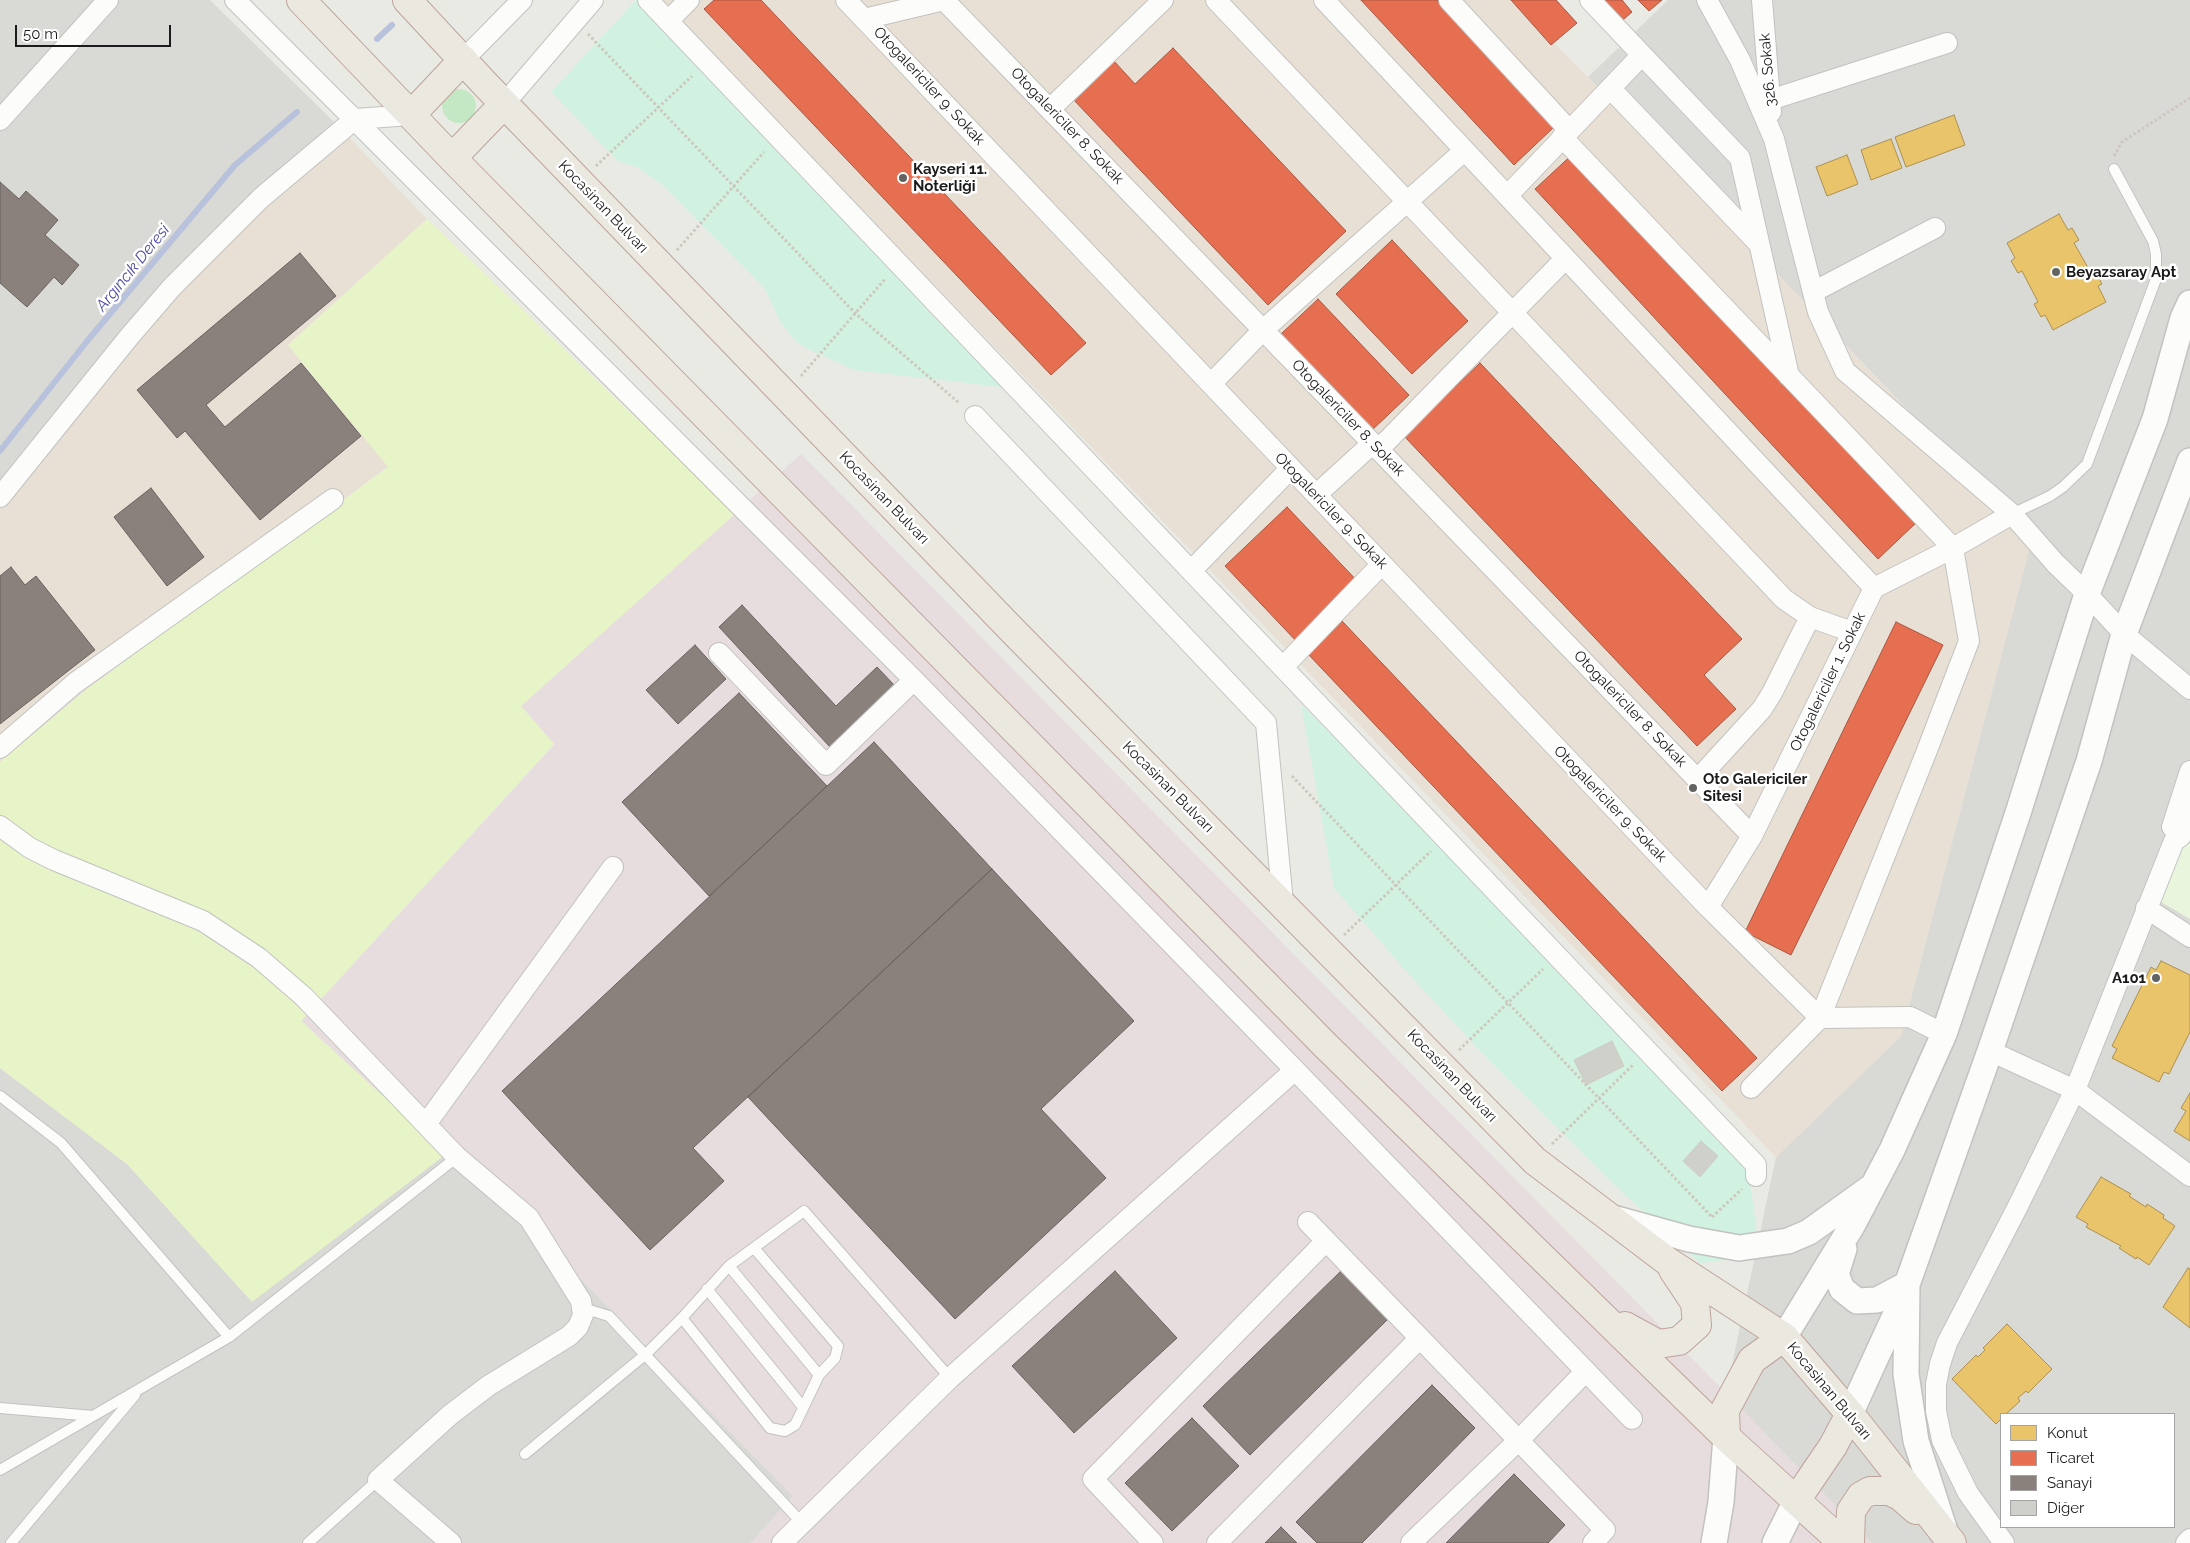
<!DOCTYPE html>
<html>
<head>
<meta charset="utf-8">
<style>
  body { margin:0 }
  #map { position:relative; width:2190px; height:1543px; overflow:hidden; background:#e9eae4; font-family:Raleway,sans-serif }
  canvas { display:block }
  .legend { position:absolute; left:2000px; top:1413px; width:175px; height:115px; box-sizing:border-box; background:#fff; border:1px solid #a4a4a4; margin:0; padding:6px 9px; list-style:none; font-size:15px; color:#1b1b1b }
  .legend li { display:flex; align-items:center; gap:10px; height:25px }
  .legend b { width:25px; border:1px solid #a4a4a4 }
  .scale { position:absolute; left:15px; top:25px; width:156px; height:22px; box-sizing:border-box; border:2px solid #1b1b1b; border-top:0; padding-left:6px; font-size:15px; line-height:18px; white-space:nowrap; color:#1b1b1b; -webkit-text-stroke:4px #fff; paint-order:stroke }
</style>
</head>
<body>
<div id="map">
<canvas width="2190" height="1543"></canvas>
<ul class="legend">
<li><b style="height:14px;background:#e9c46a"></b>Konut</li>
<li><b style="height:14px;background:#e76f51"></b>Ticaret</li>
<li><b style="height:14px;background:#8a817c"></b>Sanayi</li>
<li><b style="height:14px;background:#d0d0cb"></b>Diğer</li>
</ul>
<div class="scale">50 m</div>
</div>
<script>
const c = document.querySelector('canvas').getContext('2d');
c.lineJoin = 'round';
function paint(path, color) { c.fillStyle = color; c.fill(path, 'evenodd'); }
const poly = rows => new Path2D(rows.map(r => 'M' + r).join(''));
function trace(path, color, width, dash) { c.strokeStyle = color; c.lineWidth = width; c.lineCap = dash ? 'butt' : 'round'; c.setLineDash(dash || []); c.stroke(path); }
function label(font, color, halo, rows, align = 'center') {
  c.font = font + ' Raleway,sans-serif'; c.lineWidth = 5; c.setLineDash([]); c.textBaseline = 'middle'; c.strokeStyle = halo; c.fillStyle = color; for (const [text, x, y, turn = 0] of rows) {
    c.save(); c.translate(x, y); c.rotate((+turn || 0) * Math.PI / 180); c.textAlign = isNaN(turn) ? turn : align; if (halo) c.strokeText(text, 0, 0); c.fillText(text, 0, 0); c.restore();
  }
}
paint(poly([
  [0,0,210,0,341,129,0,490],
  [1668,0,2190,0,2190,1543,1870,1543,1726,1393,1776,1157,1901,1036,2032,539,1588,77],
  [2001,1414,2174,1414,2174,1527,2001,1527],
  [0,1068,127,1164,252,1301,446,1154,570,1268,793,1496,751,1543,0,1543]
]), '#d9d9d5');
paint(poly([
  [660,0,1513,0,2032,539,1901,1036,1776,1157],
  [341,129,427,219,288,345,389,466,86,690,0,762,0,490,140,329]
]), '#e8e0d5');
paint(poly([
  [801,454,1726,1393,1872,1543,751,1543,793,1496,570,1268,301,1021,554,745,521,706]
]), '#e7ddde');
paint(poly([
  [2190,814,2190,919,2161,902,2160,895]
]), '#eaf5de');
paint(poly([
  '442 106a17 17 0 1 1 34 0a17 17 0 1 1-34 0Z'
]), '#c5e8c4');
paint(poly([
  [427,219,736,513,521,706,554,744,301,1021,446,1154,252,1302,127,1164,0,1068,0,762,86,690,388,467,288,345]
]), '#e7f4c7');
paint(poly([
  [636,0,640,0,1018,389,854,370,806,348,796,342,781,323,765,289,665,187,639,168,618,161,551,92],
  [1301,704,1501,906,1747,1159,1760,1256,1700,1263,1624,1194,1479,1050,1405,970,1334,888]
]), '#d1f1e1');
const homes = poly([
  [1954,115,1965,145,1906,167,1895,137,1954,115],
  [1891,139,1902,168,1871,180,1861,150,1891,139],
  [1847,155,1858,184,1827,196,1816,167,1847,155],
  [2059,214,2068,230,2072,228,2079,240,2074,243,2091,273,2095,271,2102,284,2098,286,2106,302,2053,330,2045,315,2041,317,2034,304,2038,302,2022,271,2018,273,2011,261,2015,258,2007,243,2059,214],
  [2161,961,2190,975,2190,1032,2169,1074,2164,1072,2159,1082,2112,1058,2117,1049,2112,1046,2151,967,2156,970,2161,961],
  [2190,1093,2190,1141,2174,1131,2186,1111,2181,1108,2190,1093],
  [2101,1177,2131,1194,2129,1196,2146,1207,2147,1204,2164,1215,2163,1218,2175,1226,2149,1265,2137,1257,2136,1259,2119,1248,2121,1246,2086,1227,2088,1224,2076,1217,2101,1177],
  [2188,1268,2190,1269,2190,1328,2163,1307,2188,1268],
  [2007,1324,2052,1369,2028,1393,2026,1391,2018,1398,2020,1401,2006,1414,2001,1414,2001,1419,1996,1424,1952,1379,1976,1355,1978,1357,1985,1350,1983,1348,2007,1324]
]);
paint(homes, '#e9c46a');
trace(homes, '#ab9152', 1);
const shops = poly([
  [714,0,761,0,1086,343,1051,375,704,9,714,0],
  [1361,0,1437,0,1554,127,1514,165,1361,0],
  [1511,0,1556,0,1577,23,1551,45,1511,0],
  [1596,0,1622,0,1632,12,1616,26,1596,0],
  [1638,0,1662,0,1649,11,1638,0],
  [1173,48,1346,231,1268,305,1072,98,1113,60,1135,84,1173,48],
  [1576,151,1918,521,1878,559,1535,189,1576,151],
  [1392,240,1468,321,1412,374,1336,294,1392,240],
  [1318,299,1409,395,1370,432,1280,335,1318,299],
  [1480,363,1742,639,1704,675,1736,709,1697,746,1404,436,1480,363],
  [1287,507,1361,585,1299,644,1225,566,1287,507],
  [1342,621,1757,1058,1722,1091,1308,654,1342,621],
  [1896,622,1943,645,1791,955,1745,932,1896,622]
]);
paint(shops, '#e76f51');
trace(shops, '#aa5641', 1);
const industry = poly([
  [0,182,19,199,26,191,58,220,45,235,79,265,62,285,54,277,27,307,0,283,0,182],
  [300,253,336,296,206,405,225,427,301,363,361,436,260,520,185,431,177,438,137,390,300,253],
  [151,488,204,557,167,586,114,517,151,488],
  [11,567,25,585,36,576,95,650,0,724,0,576,11,567],
  [742,605,836,706,877,667,895,686,830,747,719,627,742,605],
  [695,645,726,679,678,724,646,690,695,645],
  [739,693,827,786,709,896,622,802,739,693],
  [874,742,992,869,693,1148,724,1181,650,1250,502,1091,874,742],
  [992,869,1134,1021,1041,1109,1106,1178,955,1319,748,1097,992,869],
  [1342,1270,1389,1318,1250,1455,1203,1406,1342,1270],
  [1115,1271,1177,1338,1074,1433,1012,1366,1115,1271],
  [1432,1385,1475,1428,1362,1543,1317,1543,1296,1522,1432,1385],
  [1192,1418,1239,1466,1172,1531,1125,1483,1192,1418],
  [1514,1474,1565,1525,1548,1543,1446,1543,1514,1474],
  [1281,1527,1297,1543,1265,1543,1281,1527]
]);
paint(industry, '#8a817c');
trace(industry, '#69625f', 1);
trace(poly([
  [377,39,392,25],
  [0,451,88,340,235,165,297,112]
]), '#b8c2dc', 6);
const building = poly([
  [1612,1041,1624,1066,1586,1085,1574,1060,1612,1041],
  [1701,1141,1718,1156,1700,1177,1683,1161,1701,1141]
]);
paint(building, '#d0d0cb');
trace(building, '#cdcdc5', 1);
const service = poly([
  [2012,514,2050,496,2063,487,2087,464,2156,279,2156,254,2153,241,2114,169],
  [0,1096,61,1143,229,1337],
  [729,1266,819,1375],
  [707,1289,803,1407],
  [583,1308,609,1316,802,1523],
  [682,1318,770,1428,785,1431,795,1425,819,1375,835,1358,838,1346,754,1248],
  [0,1408,93,1416],
  [525,1454,646,1354,682,1318,729,1266,804,1211,950,1378],
  [0,1470,229,1337,457,1157],
  [11,1543,135,1395],
  [308,1543,378,1480]
]);
const minor = poly([
  [235,0,914,680,1295,1070,1632,1419],
  [648,0,1756,1165,1756,1176],
  [846,0,1708,907,1820,1018,1910,1017,1944,1034],
  [944,0,1752,836],
  [1216,0,1784,599,1810,617,1852,632],
  [1324,0,1874,588],
  [1449,0,1569,130],
  [1590,0,1740,158,1789,376],
  [1707,0,1740,60,1774,139,1818,312,1845,371,2012,514,2055,563,2087,594,2124,634,2190,689],
  [1762,0,1771,112],
  [864,19,944,0],
  [668,21,689,0],
  [463,60,522,0],
  [1610,88,1759,244],
  [1770,100,1947,43],
  [504,104,593,0],
  [1050,109,1163,0],
  [0,120,108,0],
  [1562,137,1953,548,1969,641,1926,753,1820,1018,1751,1088],
  [1508,195,1642,55],
  [1813,292,1935,228],
  [1211,384,1263,330,1464,151],
  [975,416,1266,723,1283,903],
  [1379,449,1565,259],
  [1316,495,1373,443],
  [0,497,129,337,172,287,261,198,355,119,411,115],
  [1191,571,1291,468],
  [1874,588,1953,548,2012,514],
  [719,653,826,765,914,680],
  [1283,667,1382,564],
  [0,748,75,683,333,499],
  [1698,779,1762,709,1772,693,1810,617],
  [0,826,30,848,54,860,203,921,259,958,304,997,457,1157,529,1218,581,1301,583,1315,578,1327,569,1336,488,1386,450,1415,378,1480,451,1543],
  [2172,827,2190,771],
  [1708,907,1752,836,1874,588],
  [2146,908,2190,937],
  [1990,1051,2075,1090,2190,1176],
  [426,1124,613,867],
  [1308,1222,1605,1530,1593,1543],
  [782,1543,950,1378,1295,1070],
  [1153,1543,1093,1479,1326,1241],
  [1217,1543,1420,1338],
  [1411,1543,1519,1440,1586,1371],
  [2004,1543,1968,1493,1942,1440,1936,1411,1936,1384,1940,1364,1947,1343,2017,1208,2075,1090,2174,841,2181,836,2190,812],
  [2186,1543,2190,1539]
]);
const tertiary = poly([
  [1613,1218,1689,1239,1739,1248,1788,1241,1809,1232,1870,1188],
  [1844,1249,1836,1274,1842,1289,1857,1301,1877,1300,1907,1284,1906,1374,1916,1441,1945,1531],
  [1784,1337,1852,1226,1892,1150,1944,1034,2018,813,2087,594,2155,419,2183,318,2190,303],
  [1850,1414,1899,1307,1990,1051,2089,761,2124,634,2190,461],
  [1714,1543,1721,1502,1726,1437],
  [1775,1543,1797,1499]
]);
const trunk = poly([
  [301,0,452,158,1326,1046,1726,1437,1843,1543],
  [407,0,485,84,1013,631,1535,1161,1667,1261,1784,1337,1850,1414,1952,1543],
  [411,115,463,60],
  [452,158,504,104],
  [1625,1326,1658,1344,1679,1341,1697,1325,1695,1303,1673,1270],
  [1726,1437,1725,1410,1752,1360,1784,1337],
  [1797,1499,1833,1446,1850,1414],
  [1850,1543,1851,1511,1861,1496,1870,1491,1889,1491,1900,1496,1916,1510]
]);
trace(service, '#c2c2c0', 12);
trace(minor, '#c2c2c0', 22);
trace(tertiary, '#c2c2c0', 28);
trace(trunk, '#bea39b', 30);
trace(poly([
  [588,34,855,313,959,403],
  [2114,156,2122,142,2190,98],
  [596,166,692,76],
  [677,250,764,152],
  [801,376,885,279],
  [1292,776,1712,1217],
  [1344,935,1431,851],
  [1459,1050,1543,969],
  [1552,1144,1633,1065],
  [1712,1217,1742,1189]
]), '#cdc7bf', 3, [2.5, 2.5]);
trace(service, '#fcfcfb', 10);
trace(minor, '#fcfcfb', 20);
trace(tertiary, '#fcfcfb', 25);
trace(trunk, '#ebe8e0', 28);
for (const [x, y, r, color] of [
  [903,178,5,"#636361"],
  [2056,272,5,"#636361"],
  [1693,788,5,"#636361"],
  [2156,978,5,"#636361"]
]) { const dot = new Path2D(); dot.arc(x, y, r, 0, 2 * Math.PI); c.fillStyle = color; c.fill(dot); trace(dot, '#fff', 2); }
label('15px', '#1b1b1b', '#fff', [
  ["326. Sokak",1768,70,-95],
  ["Otogalericiler 9. Sokak",929,86,47],
  ["Otogalericiler 8. Sokak",1067,126,46],
  ["Kocasinan Bulvarı",603,207,46],
  ["Otogalericiler 8. Sokak",1348,418,46],
  ["Kocasinan Bulvarı",884,498,46],
  ["Otogalericiler 9. Sokak",1331,511,46],
  ["Otogalericiler 1. Sokak",1828,682,-64],
  ["Otogalericiler 8. Sokak",1630,709,46],
  ["Kocasinan Bulvarı",1168,787,45],
  ["Otogalericiler 9. Sokak",1610,804,46],
  ["Kocasinan Bulvarı",1452,1076,46],
  ["Kocasinan Bulvarı",1829,1391,50]
]);
label('bold 15px', '#1b1b1b', '#fff', [
  ["Kayseri 11.",913,169],
  ["Noterliği",913,186],
  ["Beyazsaray Apt",2066,272],
  ["Oto Galericiler",1703,779],
  ["Sitesi",1703,796],
  ["A101",2146,978,"right"]
], 'left');
label('italic 16px', '#4d4ca7', '#fff', [
  ["Argıncık Deresi",133,268,-51]
]);
</script>
</body>
</html>
